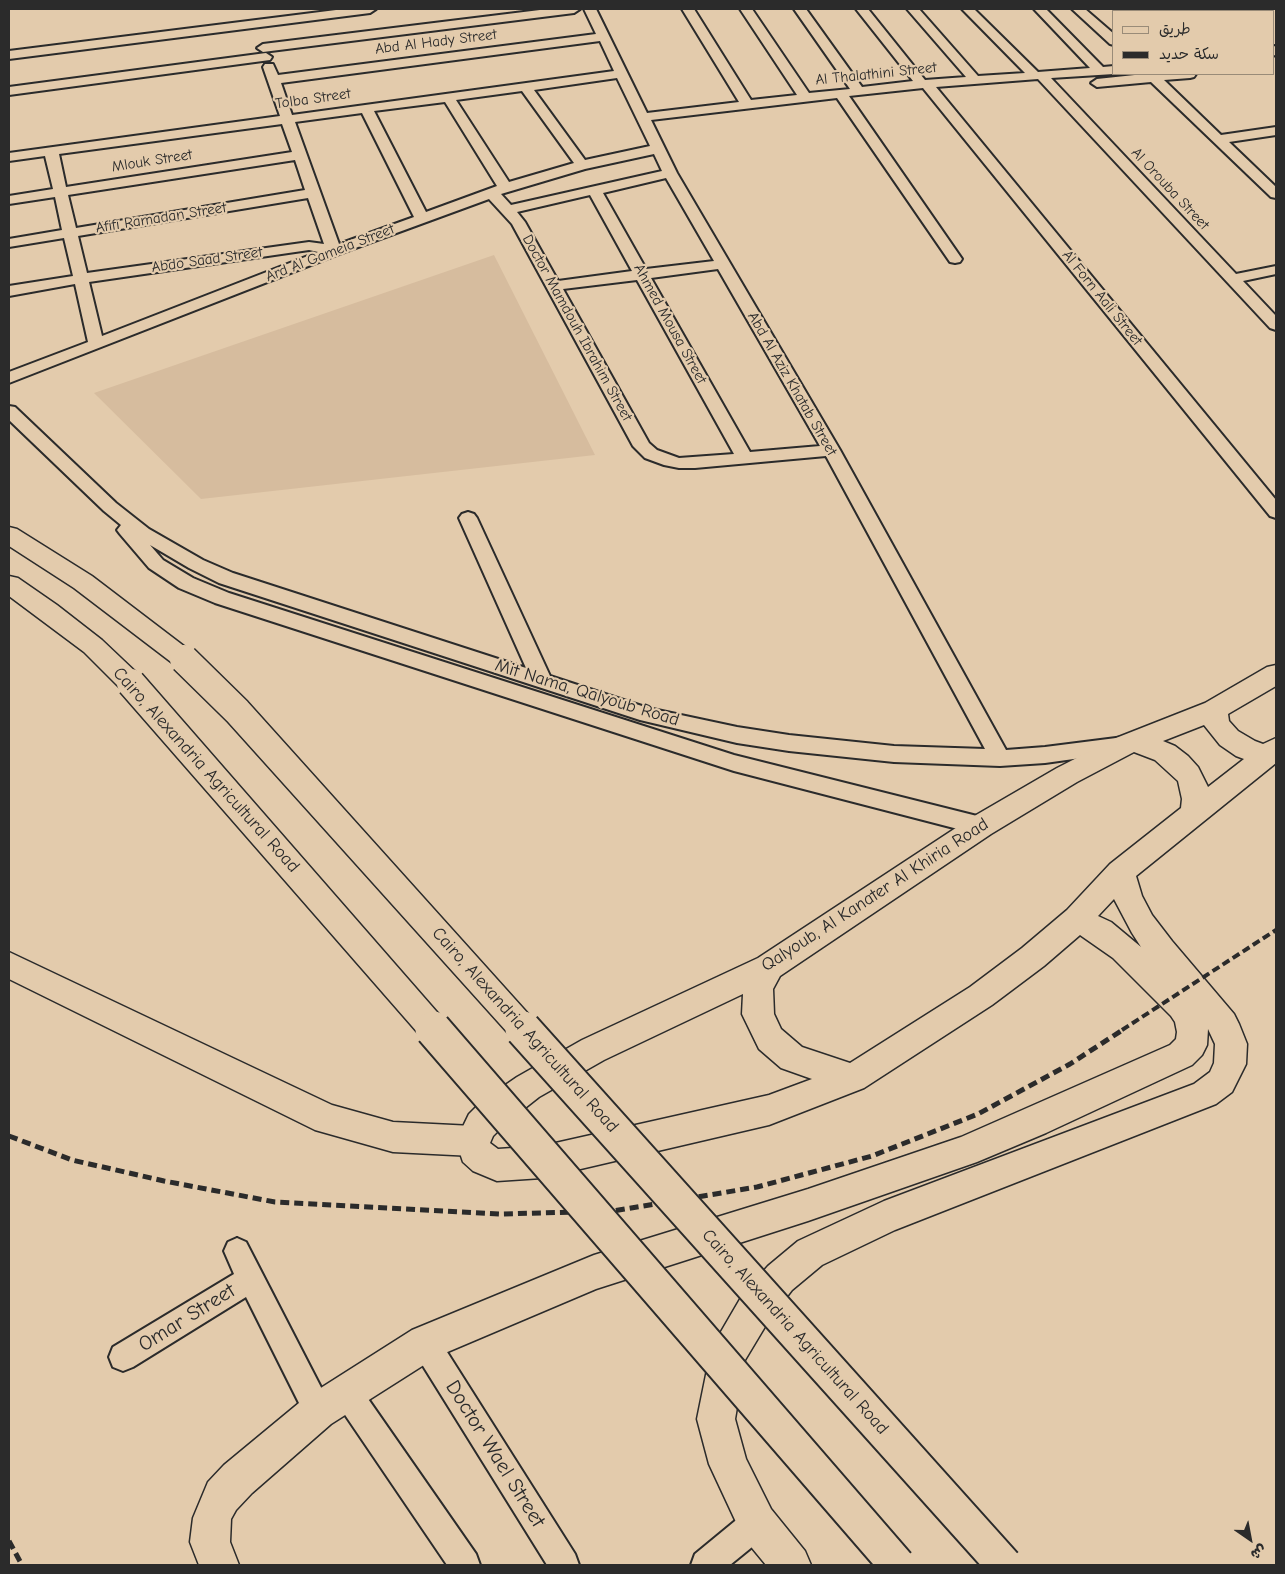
<!DOCTYPE html>
<html>
<head>
<meta charset="utf-8">
<style>
  body { margin:0 }
  #map { position:relative; width:1285px; height:1574px; overflow:hidden; background:#e3cbac; font-family:"Comic Neue","Playpen Sans Arabic",sans-serif }
  canvas { display:block }
  .frame { position:absolute; inset:0; border:10px solid #2b2b2b; pointer-events:none }
  .legend { position:absolute; left:1112px; top:10px; width:162px; height:65px; box-sizing:border-box; background:#e3cbac; border:1px solid #998b78; margin:0; padding:6px 9px; list-style:none; font-size:15px; color:#2b2b2b }
  .legend li { display:flex; align-items:center; gap:10px; height:25px }
  .legend b { width:25px; border:1px solid #998b78 }
  .north { position:absolute; left:1225px; top:1514px; width:50px; height:50px; -webkit-text-stroke:4px #e3cbac; paint-order:stroke; rotate:147deg; font-size:14px; font-weight:700; line-height:20px; text-align:center; color:#2b2b2b }
  .north::after { content:''; display:block; margin:auto; width:18px; height:22px; background:#2b2b2b; clip-path:polygon(50% 0,100% 100%,50% 72%,0 100%) }
</style>
</head>
<body>
<div id="map">
<canvas width="1285" height="1574"></canvas>
<div class="frame"></div>
<ul class="legend">
<li><b style="height:6px;background:#e3cbac"></b>طريق</li>
<li><b style="height:6px;background:#2b2b2b"></b>سكة حديد</li>
</ul>
<div class="north">ش</div>
</div>
<script>
const c = document.querySelector('canvas').getContext('2d');
c.lineJoin = 'round';
function paint(path, color) { c.fillStyle = color; c.fill(path, 'evenodd'); }
const poly = rows => new Path2D(rows.map(r => 'M' + r).join(''));
function trace(path, color, width, dash) { c.strokeStyle = color; c.lineWidth = width; c.lineCap = dash ? 'butt' : 'round'; c.setLineDash(dash || []); c.stroke(path); }
function label(font, color, halo, rows, align = 'center') {
  c.font = font + ' "Comic Neue",sans-serif'; c.lineWidth = 4.5; c.setLineDash([]); c.textBaseline = 'middle'; c.strokeStyle = halo; c.fillStyle = color; for (const [text, x, y, turn = 0] of rows) {
    c.save(); c.translate(x, y); c.rotate((+turn || 0) * Math.PI / 180); c.textAlign = isNaN(turn) ? turn : align; if (halo) c.strokeText(text, 0, 0); c.fillText(text, 0, 0); c.restore();
  }
}
paint(poly([
  [494,255,595,455,201,499,94,393]
]), '#d6bc9e');
const street = poly([
  [344,9,376,9,370,13,9,59,9,51,344,9],
  [548,9,580,9,574,13,263,52,257,48,263,44,548,9],
  [584,9,596,9,647,113,739,102,682,9,694,9,751,100,797,95,740,9,752,9,809,93,850,89,794,9,806,9,862,87,913,81,856,9,868,9,925,80,966,77,907,9,919,9,978,76,1025,73,962,9,974,9,1038,72,1090,68,1034,9,1046,9,1103,67,1114,66,1114,74,1051,78,1236,274,1276,266,1276,274,1243,281,1276,316,1276,330,1270,328,1038,79,936,87,1276,500,1276,518,1270,516,923,88,849,96,962,259,960,262,955,263,950,262,837,98,651,120,677,173,840,450,1006,750,1045,747,1124,737,1131,739,1134,745,1131,751,1045,763,1000,766,894,762,789,751,737,743,640,720,219,583,189,568,150,545,163,560,193,578,229,593,734,755,981,817,989,820,992,826,989,832,981,835,734,771,215,603,179,588,149,568,120,534,117,530,121,525,104,511,9,420,9,406,15,407,116,503,149,529,203,560,233,573,526,668,459,518,462,514,468,512,474,514,477,518,550,676,648,708,737,727,789,735,894,746,985,749,826,456,695,468,679,468,664,465,645,458,633,446,512,224,489,199,339,254,9,383,9,372,88,342,75,284,9,296,9,286,73,276,64,238,9,247,9,239,62,230,55,197,9,204,9,196,53,189,45,156,9,161,9,153,280,116,263,67,265,64,273,64,278,75,596,34,584,9],
  [600,41,614,71,292,115,281,83,600,41],
  [617,78,650,146,585,160,534,90,617,78],
  [522,91,574,163,509,182,456,100,522,91],
  [445,102,497,186,426,212,374,111,445,102],
  [362,113,414,217,339,244,295,122,362,113],
  [282,124,292,152,66,187,59,154,282,124],
  [654,154,662,171,511,205,501,194,585,169,654,154],
  [295,160,305,190,76,228,68,195,295,160],
  [666,178,714,261,646,269,603,193,666,178],
  [590,195,632,271,558,281,525,222,517,212,590,195],
  [308,198,324,244,309,242,87,273,78,236,308,198],
  [309,250,318,252,102,336,89,282,309,250],
  [718,269,820,446,750,452,651,278,718,269],
  [637,280,734,454,679,458,657,450,649,443,563,289,637,280],
  [1072,9,1085,9,1114,34,1114,45,1110,44,1072,9],
  [1127,9,1140,9,1142,11,1129,11,1127,9],
  [1206,9,1220,9,1222,11,1208,11,1206,9],
  [1274,46,1276,47,1276,56,1274,55,1274,46],
  [266,53,272,57,270,60,9,95,9,87,266,53],
  [1144,74,1196,74,1194,77,1190,78,1164,80,1221,135,1276,127,1276,135,1229,142,1276,187,1276,198,1271,197,1151,82,1097,87,1091,83,1097,79,1144,74],
  [237,1238,246,1242,328,1401,332,1411,328,1421,318,1425,308,1421,246,1297,133,1367,123,1371,113,1367,109,1357,113,1347,234,1274,224,1251,228,1242,237,1238],
  [425,1329,435,1333,575,1554,579,1565,547,1565,415,1353,411,1343,415,1333,425,1329],
  [347,1379,357,1383,476,1554,480,1565,447,1565,337,1403,333,1393,337,1383,347,1379],
  [757,1508,768,1512,772,1523,768,1534,730,1565,691,1565,695,1554,746,1512,757,1508]
]);
const secondary = poly([
  [1276,665,1276,686,1228,714,1229,721,1238,731,1255,741,1263,744,1276,738,1276,763,1136,876,1142,896,1152,915,1172,941,1234,1014,1239,1024,1247,1044,1246,1064,1232,1092,1216,1104,895,1230,822,1265,792,1290,769,1320,745,1360,735,1419,746,1459,771,1509,805,1551,811,1565,766,1565,743,1537,709,1464,697,1419,710,1355,715,1342,743,1294,768,1266,798,1241,884,1201,1194,1084,1210,1072,1214,1063,1215,1044,1208,1029,1207,1045,1202,1055,1192,1065,1046,1133,977,1162,808,1221,596,1289,438,1356,331,1424,252,1493,236,1510,231,1519,230,1542,239,1565,199,1565,190,1542,193,1518,208,1482,224,1465,305,1398,412,1330,594,1255,808,1189,961,1137,1170,1045,1176,1039,1177,1032,1175,1022,1171,1016,1113,958,1080,935,1044,966,992,1005,864,1088,769,1125,542,1178,497,1181,473,1171,463,1162,456,1141,469,1114,482,1101,517,1077,582,1040,758,958,971,818,1057,768,1116,738,1205,703,1267,667,1276,665],
  [1204,725,1220,745,1236,756,1244,759,1208,787,1198,767,1188,756,1175,746,1163,741,1204,725],
  [1134,752,1155,760,1178,781,1182,799,1181,808,1110,864,1067,910,1022,948,970,987,850,1063,802,1047,781,1029,774,1014,773,989,780,976,991,834,1077,782,1134,752],
  [1114,899,1132,933,1141,947,1111,922,1098,916,1114,899],
  [743,994,742,1014,759,1049,781,1068,812,1079,769,1095,542,1146,498,1149,490,1143,493,1136,506,1123,539,1097,604,1060,743,994]
]);
const highway = poly([
  [9,527,17,529,92,576,193,653,197,659,193,665,184,668,175,665,74,588,9,546,9,527],
  [9,576,18,578,57,605,102,640,140,676,144,683,140,690,131,692,122,690,84,652,9,596,9,576],
  [9,952,332,1105,393,1122,473,1126,485,1130,490,1141,485,1152,473,1156,393,1152,315,1130,9,979,9,952]
]);
trace(street, '#2b2b2b', 4);
trace(secondary, '#2b2b2b', 3);
trace(highway, '#2b2b2b', 3);
paint(street, '#e3cbac');
paint(secondary, '#e3cbac');
paint(highway, '#e3cbac');
trace(poly([
  [1122,1030,1276,930]
]), '#2b2b2b', 4, [8, 4]);
trace(poly([
  [9,1136,72,1160,164,1181,275,1202,500,1214,613,1211,757,1187,872,1156,978,1114,1070,1064,1124,1029],
  [9,1541,22,1565]
]), '#2b2b2b', 5, [9, 5]);
const highwayBridgeFar1 = poly([
  [184,659,237,711,524,1030],
  [131,683,434,1030]
]);
const highwayBridge = poly([
  [433,1029,897,1565],
  [523,1029,1004,1565]
]);
trace(highwayBridgeFar1, '#2b2b2b', 31, []);
trace(highwayBridge, '#2b2b2b', 39, []);
trace(highwayBridgeFar1, '#e3cbac', 28);
trace(highwayBridge, '#e3cbac', 35);
label('15px', '#2b2b2b', '#e3cbac', [
  ["Abd Al Hady Street",436,42,-7],
  ["Al Thalathini Street",876,74,-6],
  ["Tolba Street",313,99,-8],
  ["Mlouk Street",152,161,-9],
  ["Al Orouba Street",1170,189,47],
  ["Afifi Ramadan Street",161,218,-9],
  ["Ard Al Gameia Street",330,253,-21],
  ["Abdo Saad Street",207,260,-8],
  ["Al Forn Aali Street",1102,298,51],
  ["Ahmed Mousa Street",670,324,61],
  ["Doctor Mamdouh Ibrahim Street",577,328,61],
  ["Abd Al Aziz Khatab Street",792,384,60]
]);
label('18px', '#2b2b2b', '#e3cbac', [
  ["Mit Nama, Qalyoub Road",587,693,17],
  ["Cairo, Alexandria Agricultural Road",206,770,48],
  ["Qalyoub, Al Kanater Al Khiria Road",875,895,-33],
  ["Cairo, Alexandria Agricultural Road",525,1030,48],
  ["Cairo, Alexandria Agricultural Road",795,1332,48]
]);
label('21px', '#2b2b2b', '#e3cbac', [
  ["Omar Street",187,1318,-32],
  ["Doctor Wael Street",495,1454,58]
]);
</script>
</body>
</html>
